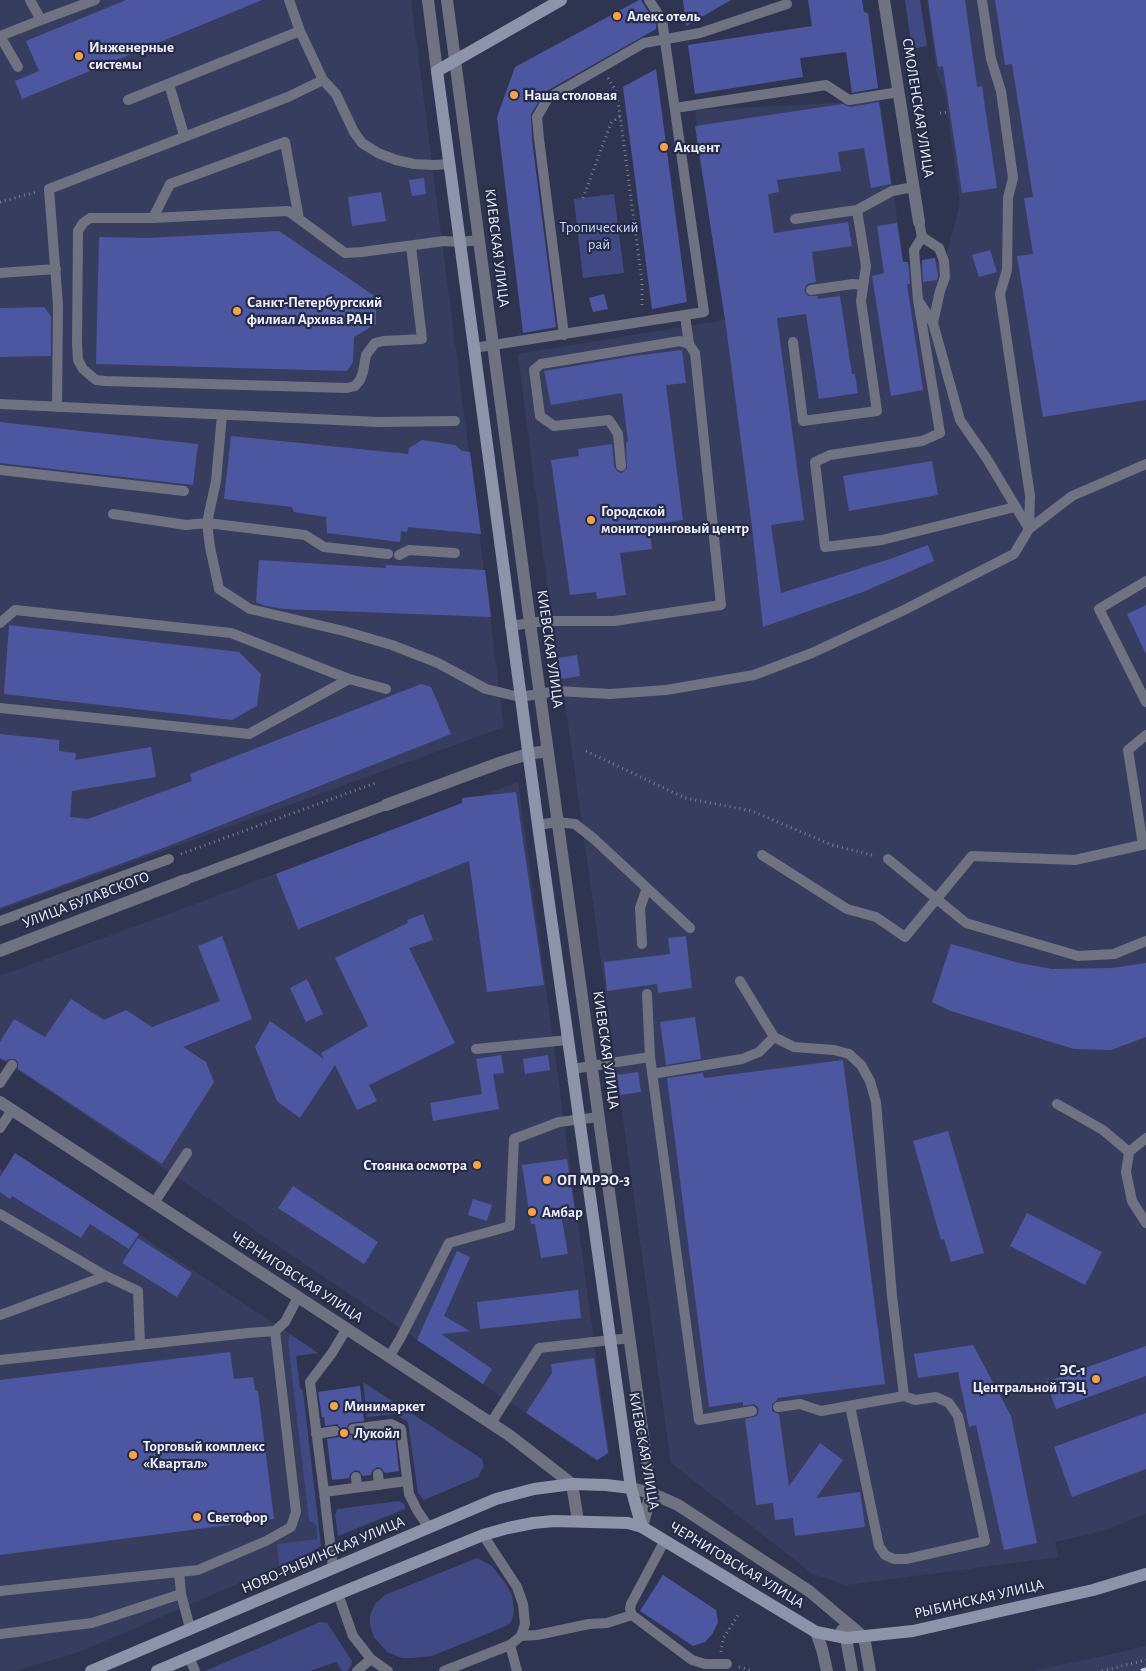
<!DOCTYPE html>
<html>
<head>
<meta charset="utf-8">
<style>
  body { margin:0 }
  canvas { display:block; background:#2f3550 }
</style>
</head>
<body>
<canvas width="1146" height="1671"></canvas>
<script>
const c = document.querySelector('canvas').getContext('2d');
c.lineJoin = 'round';
function paint(path, color) { c.fillStyle = color; c.fill(path, 'evenodd'); }
const poly = rows => new Path2D(rows.map(r => 'M' + r).join(''));
function trace(path, color, width, dash) { c.strokeStyle = color; c.lineWidth = width; c.lineCap = dash ? 'butt' : 'round'; c.setLineDash(dash || []); c.stroke(path); }
function label(font, color, halo, rows, align = 'center') {
  c.font = font + ' "Alegreya Sans",sans-serif'; c.lineWidth = 4.5; c.setLineDash([]); c.textBaseline = 'middle'; c.strokeStyle = halo; c.fillStyle = color; for (const [text, x, y, turn = 0] of rows) {
    c.save(); c.translate(x, y); c.rotate((+turn || 0) * Math.PI / 180); c.textAlign = isNaN(turn) ? turn : align; if (halo) c.strokeText(text, 0, 0); c.fillText(text, 0, 0); c.restore();
  }
}
paint(poly([
  [0,0,411,0,504,727,0,910],
  [927,0,1146,0,1146,1514,1103,1531,1055,1542,1058,1557,846,1585,813,1574,671,1463,568,723,556,654,518,354,725,320,695,110,880,101,904,266,945,260,960,204,945,93,937,74],
  [518,782,609,1453,597,1461,0,1058,0,976,182,909],
  [15,1153,290,1334,288,1343,309,1521,316,1524,317,1539,277,1544,279,1566,103,1642,70,1655,14,1671,0,1671,0,1168,4,1171],
  [1146,1646,1146,1671,1033,1671,1117,1653]
]), '#373d5f');
paint(poly([
  [905,0,920,0,927,46,912,49],
  [614,194,624,273,583,278,574,199],
  [290,1334,318,1353,296,1356,300,1388,303,1391,321,1546,311,1552,279,1566,277,1544,317,1539,316,1524,309,1521,288,1343],
  [363,1382,395,1403,391,1408,396,1412,395,1414,367,1417],
  [403,1408,482,1459,484,1466,478,1477,424,1500,418,1493,408,1422,398,1416],
  [399,1501,404,1504,405,1509,338,1536,335,1515,337,1509],
  [477,1558,492,1566,505,1583,512,1595,514,1610,513,1616,511,1622,506,1626,432,1656,412,1658,402,1658,387,1652,374,1637,370,1625,370,1615,375,1604,385,1595],
  [320,1622,327,1623,352,1661,351,1666,347,1671,342,1671,336,1662,310,1671,205,1671]
]), '#404983');
paint(poly([
  [126,0,262,0,22,99,15,81,39,71,26,41],
  [639,0,641,0,656,24,656,29,545,92,531,114,532,140,556,327,523,333,497,117,515,67],
  [683,0,731,0,686,26],
  [808,0,862,0,864,12,868,13,878,88,852,93,846,52,800,58,803,77,695,94,688,45,812,26],
  [928,0,965,0,977,87,982,86,997,188,962,193,943,66,938,67],
  [995,0,1146,0,1146,400,1043,417,1017,256,1033,254,1024,198,1033,197,1012,64,1005,65],
  [656,69,687,302,652,309,623,87],
  [879,102,891,184,871,188,864,148,838,152,841,171,777,180,779,192,768,194,774,233,848,222,852,246,812,252,816,282,807,284,804,290,808,296,818,296,818,299,840,296,852,374,855,374,858,393,819,399,806,314,777,318,804,520,771,525,781,593,890,559,928,545,934,561,863,592,763,627,752,527,726,326,695,126,843,104,850,107],
  [424,178,426,194,412,196,409,180],
  [381,192,386,221,352,226,348,197],
  [897,223,903,262,908,262,910,284,907,284,923,390,891,396,872,276,884,273,877,226],
  [279,231,376,297,376,324,354,337,353,362,347,371,96,364,99,237,147,238],
  [990,250,997,272,979,277,972,255],
  [935,258,938,276,937,280,923,282,922,260],
  [604,294,608,309,593,312,589,298],
  [44,307,51,316,51,356,0,357,0,308],
  [682,350,686,383,666,385,683,520,649,525,652,549,620,553,626,595,597,599,596,592,570,595,551,460,579,456,578,449,612,444,614,467,618,472,622,473,627,468,626,442,628,442,622,393,551,405,544,371,634,356],
  [0,422,198,444,193,485,0,463],
  [231,436,408,454,409,448,422,440,455,445,462,451,470,452,481,534,408,527,407,532,401,531,400,542,327,533,326,517,294,512,292,507,224,499],
  [932,461,938,495,849,511,843,476],
  [259,560,386,568,386,565,485,570,491,617,284,609,266,606,256,602],
  [1146,605,1146,654,1127,614],
  [9,625,239,652,261,674,257,706,232,720,4,694],
  [577,655,580,676,561,679,558,658],
  [421,684,431,687,451,734,158,850,0,908,0,734,59,740,59,751,76,753,75,760,151,747,156,777,72,791,70,817,88,819,192,781,190,774],
  [516,792,544,985,487,992,469,861,298,929,276,874,462,803,462,798],
  [423,914,433,940,409,948,455,1043,369,1085,377,1101,357,1110,335,1065,300,1118,277,1101,255,1047,270,1021,324,1059,321,1053,368,1026,335,958,408,923,407,920],
  [222,936,252,1019,183,1047,206,1062,214,1082,162,1164,18,1069,18,1062,15,1059,9,1059,6,1061,0,1058,0,1042,14,1019,45,1037,71,999,104,1020,126,1010,152,1027,220,1001,198,946],
  [686,936,692,988,658,993,657,984,607,991,604,962,670,954,668,938],
  [951,944,1019,963,1052,969,1112,968,1146,963,1146,1037,1111,1050,1074,1049,951,1011,932,1002],
  [307,979,323,1014,306,1022,290,988],
  [695,1017,701,1059,666,1065,660,1022],
  [501,1055,504,1073,493,1074,499,1109,433,1121,430,1103,482,1094,476,1059],
  [548,1055,550,1070,525,1074,523,1059],
  [843,1060,885,1384,777,1398,777,1400,772,1404,772,1411,779,1414,789,1486,820,1443,843,1460,816,1498,860,1492,865,1527,795,1536,793,1518,775,1520,773,1503,756,1505,745,1419,757,1416,759,1410,758,1407,754,1404,743,1406,743,1402,709,1407,667,1078,703,1073,704,1078],
  [638,1072,641,1092,620,1095,617,1075],
  [948,1131,984,1253,951,1262,944,1239,941,1240,913,1141],
  [15,1153,139,1234,129,1249,90,1224,81,1238,12,1196,10,1199,0,1192,0,1177],
  [567,1159,576,1218,562,1220,568,1254,541,1258,535,1224,531,1224,522,1165],
  [293,1186,378,1242,364,1264,278,1208],
  [473,1199,492,1205,487,1221,468,1215],
  [1027,1213,1102,1252,1085,1285,1010,1246],
  [138,1238,192,1273,177,1297,122,1263],
  [457,1251,470,1257,444,1316,470,1331,441,1334,492,1369,483,1384,417,1340],
  [578,1290,581,1318,480,1329,477,1302],
  [973,1345,1011,1416,1037,1543,1004,1550,976,1425,969,1427,958,1372,918,1378,914,1354],
  [1146,1346,1146,1376,1056,1409,1046,1382],
  [230,1352,234,1379,253,1377,255,1390,258,1391,274,1519,0,1555,0,1380],
  [594,1358,608,1453,597,1460,526,1413,552,1373,551,1364],
  [360,1386,364,1421,349,1423,347,1427,347,1433,353,1436,366,1434,366,1438,395,1435,399,1471,385,1473,381,1468,377,1467,372,1471,371,1475,363,1476,359,1471,355,1470,350,1474,349,1478,332,1480,327,1439,339,1437,342,1430,337,1424,325,1426,324,1417,322,1417,318,1392],
  [1146,1413,1146,1469,1072,1497,1054,1447],
  [663,1575,716,1610,718,1622,713,1633,705,1642,693,1646,640,1611]
]), '#4d57a1');
trace(poly([
  [608,78,616,91,620,115,642,282,642,308],
  [940,113,950,112],
  [583,198,611,123,620,116],
  [0,202,36,192],
  [586,751,685,798,752,811,832,845,876,856],
  [181,854,378,782],
  [721,1652,723,1639,740,1612],
  [739,1667,753,1671],
  [1102,1671,1146,1660]
]), '#797e94', 3, [1, 4]);
trace(poly([
  [30,0,41,20,95,0],
  [289,0,300,31,323,80],
  [0,36,41,20],
  [0,36,18,67],
  [169,84,184,135],
  [128,100,300,31],
  [675,108,826,85,849,100,899,92],
  [153,218,170,184,285,142,299,219,345,253,362,252,444,241,460,242,479,240],
  [299,219,288,211,153,218,90,218,83,223,78,231,77,344,78,360,83,369,96,380,105,381,347,388,355,386,360,380,363,372,366,355,375,343,383,341,422,339,411,246],
  [795,219,857,210,892,191,914,187],
  [919,222,922,237,914,250,918,300,933,323,960,420,987,459,1029,529,1072,496,1146,464],
  [922,237,939,248,944,261,945,277,940,291,933,323],
  [0,273,56,269],
  [811,290,853,284,863,285],
  [918,300,940,433,922,441,830,455,815,462,825,547,882,540,1015,507],
  [685,316,689,344],
  [564,335,539,139,537,117,548,98,644,43,700,33,787,4],
  [793,342,803,421,877,411,861,301,866,266,857,210],
  [474,348,704,312,662,20,649,0],
  [0,404,378,422,455,421],
  [57,407,58,305,49,189,288,97,323,80,336,94,354,132,362,143,378,153,396,160,414,164,434,165,450,164],
  [222,415,216,481,207,523,210,547,219,589,250,609,344,631,392,645,438,663,486,689,520,697,557,691,610,694,666,690,754,675,812,653,902,611,1014,554,1029,529,1030,496,1000,294,1007,270,1008,198,1013,178,1001,91,991,59,982,0],
  [0,470,184,491],
  [113,514,186,525,207,523,305,535,324,547,388,554],
  [399,555,409,550,455,553],
  [1146,581,1099,609,1146,702],
  [0,623,15,610,231,633,349,679,386,689],
  [510,626,545,621,614,621,721,605,695,353,689,344,680,341,541,364,534,370,540,416,554,426,609,420,618,434,621,466],
  [0,708,249,734,349,679],
  [538,825,557,822,575,824,593,838,690,928],
  [1143,845,1128,750,1146,735],
  [762,855,847,909,876,917,905,937,972,856,1075,860,1146,844],
  [888,859,966,923,1078,956,1114,954,1146,941],
  [185,880,386,805],
  [0,921,169,859],
  [642,944,640,908,647,888],
  [740,981,774,1037,794,1047,834,1050,849,1054,861,1065,870,1081,876,1102,892,1296,904,1396,821,1411,800,1404,778,1407],
  [647,994,650,1057,699,1420,752,1411],
  [476,1049,568,1040],
  [572,1069,650,1057],
  [652,1074,742,1059,759,1052,774,1037],
  [0,1083,12,1065],
  [1057,1104,1103,1130,1129,1152],
  [0,1128,12,1110],
  [1146,1138,1129,1152,1126,1172,1132,1201,1146,1223],
  [154,1203,187,1153],
  [0,1214,106,1276,138,1291,140,1345],
  [0,1315,106,1276],
  [389,1357,400,1339,449,1243,510,1226,514,1139,559,1122,599,1117],
  [0,1360,248,1333,275,1331,285,1322,298,1297],
  [850,1406,879,1546,885,1555,894,1559,906,1559,985,1541,958,1416,949,1403,936,1397,915,1400,904,1396],
  [491,1423,539,1348,630,1338],
  [353,1429,391,1424,401,1429,409,1494,417,1510,429,1528],
  [316,1434,335,1431],
  [378,1474,379,1485],
  [356,1477,357,1487],
  [324,1492,310,1382,332,1353,347,1328],
  [665,1540,631,1604,630,1609,632,1615,692,1660,705,1664,727,1664],
  [333,1568,324,1492,407,1481],
  [179,1572,181,1594,190,1628],
  [0,1591,198,1570,266,1541,291,1527,296,1512,275,1331],
  [338,1594,353,1636,371,1659,388,1671],
  [0,1634,92,1623,181,1594],
  [521,1636,537,1635,589,1624,607,1623,632,1615],
  [510,1645,517,1671],
  [189,1657,195,1671],
  [357,1671,371,1659],
  [444,1671,510,1645,521,1636,525,1624,523,1604,517,1587,483,1535]
]), '#6f7280', 10);
trace(poly([
  [428,0,437,71],
  [884,0,919,222],
  [386,805,502,762,528,754,547,751],
  [0,951,185,880],
  [0,1102,509,1435,572,1484,578,1521]
]), '#6f7280', 12);
trace(poly([
  [447,0,530,623,651,1493,642,1527],
  [631,1488,651,1493,678,1505,809,1591,864,1637,870,1671],
  [842,1630,846,1638,852,1671],
  [816,1632,822,1649,827,1671]
]), '#6f7280', 12);
trace(poly([
  [561,0,437,71,538,825,631,1488,642,1527],
  [91,1671,496,1499,534,1489,572,1484,606,1485,631,1488],
  [157,1671,338,1594,483,1535,508,1528,533,1523,554,1521,628,1523,642,1527,816,1632,846,1638,913,1631,1093,1590,1146,1574]
]), '#8d93a9', 12);
trace(poly([
  [1141,1671,1146,1669]
]), '#cbcfdf', 4, [9, 9]);
for (const [x, y, r, color] of [
  [617,16,5,"#f6a247"],
  [79,56,5,"#f6a247"],
  [514,95,5,"#f6a247"],
  [664,147,5,"#f6a247"],
  [237,311,5,"#f6a247"],
  [591,520,5,"#f6a247"],
  [477,1165,5,"#f6a247"],
  [547,1180,5,"#f6a247"],
  [532,1212,5,"#f6a247"],
  [1096,1379,5,"#f6a247"],
  [334,1406,5,"#f6a247"],
  [344,1433,5,"#f6a247"],
  [133,1455,5,"#f6a247"],
  [197,1517,5,"#f6a247"]
]) { const dot = new Path2D(); dot.arc(x, y, r, 0, 2 * Math.PI); c.fillStyle = color; c.fill(dot); trace(dot, '#262b45', 2); }
label('bold 15px', '#ecf0fe', '#262b45', [
  ["Алекс отель",627,16],
  ["Инженерные",89,47],
  ["системы",89,64],
  ["Наша столовая",524,95],
  ["Акцент",674,147],
  ["Санкт-Петербургский",247,302],
  ["филиал Архива РАН",247,319],
  ["Городской",601,511],
  ["мониторинговый центр",601,528],
  ["Стоянка осмотра",467,1165,"right"],
  ["ОП МРЭО-3",557,1180],
  ["Амбар",542,1212],
  ["ЭС-1",1086,1370,"right"],
  ["Центральной ТЭЦ",1086,1387,"right"],
  ["Минимаркет",344,1406],
  ["Лукойл",354,1433],
  ["Торговый комплекс",143,1446],
  ["«Квартал»",143,1463],
  ["Светофор",207,1517]
], 'left');
label('15px', '#ecf0fe', '#262b45', [
  ["СМОЛЕНСКАЯ УЛИЦА",918,108,81],
  ["КИЕВСКАЯ УЛИЦА",497,248,83],
  ["КИЕВСКАЯ УЛИЦА",550,649,82],
  ["УЛИЦА БУЛАВСКОГО",86,900,-21],
  ["КИЕВСКАЯ УЛИЦА",606,1050,82],
  ["ЧЕРНИГОВСКАЯ УЛИЦА",297,1277,33],
  ["КИЕВСКАЯ УЛИЦА",644,1451,80],
  ["НОВО-РЫБИНСКАЯ УЛИЦА",323,1555,-23],
  ["ЧЕРНИГОВСКАЯ УЛИЦА",737,1565,31],
  ["РЫБИНСКАЯ УЛИЦА",979,1599,-13]
]);
label('15px', '#c7d1fb', '#262b45', [
  ["Тропический",599,227],
  ["рай",599,244]
]);
</script>
</body>
</html>
